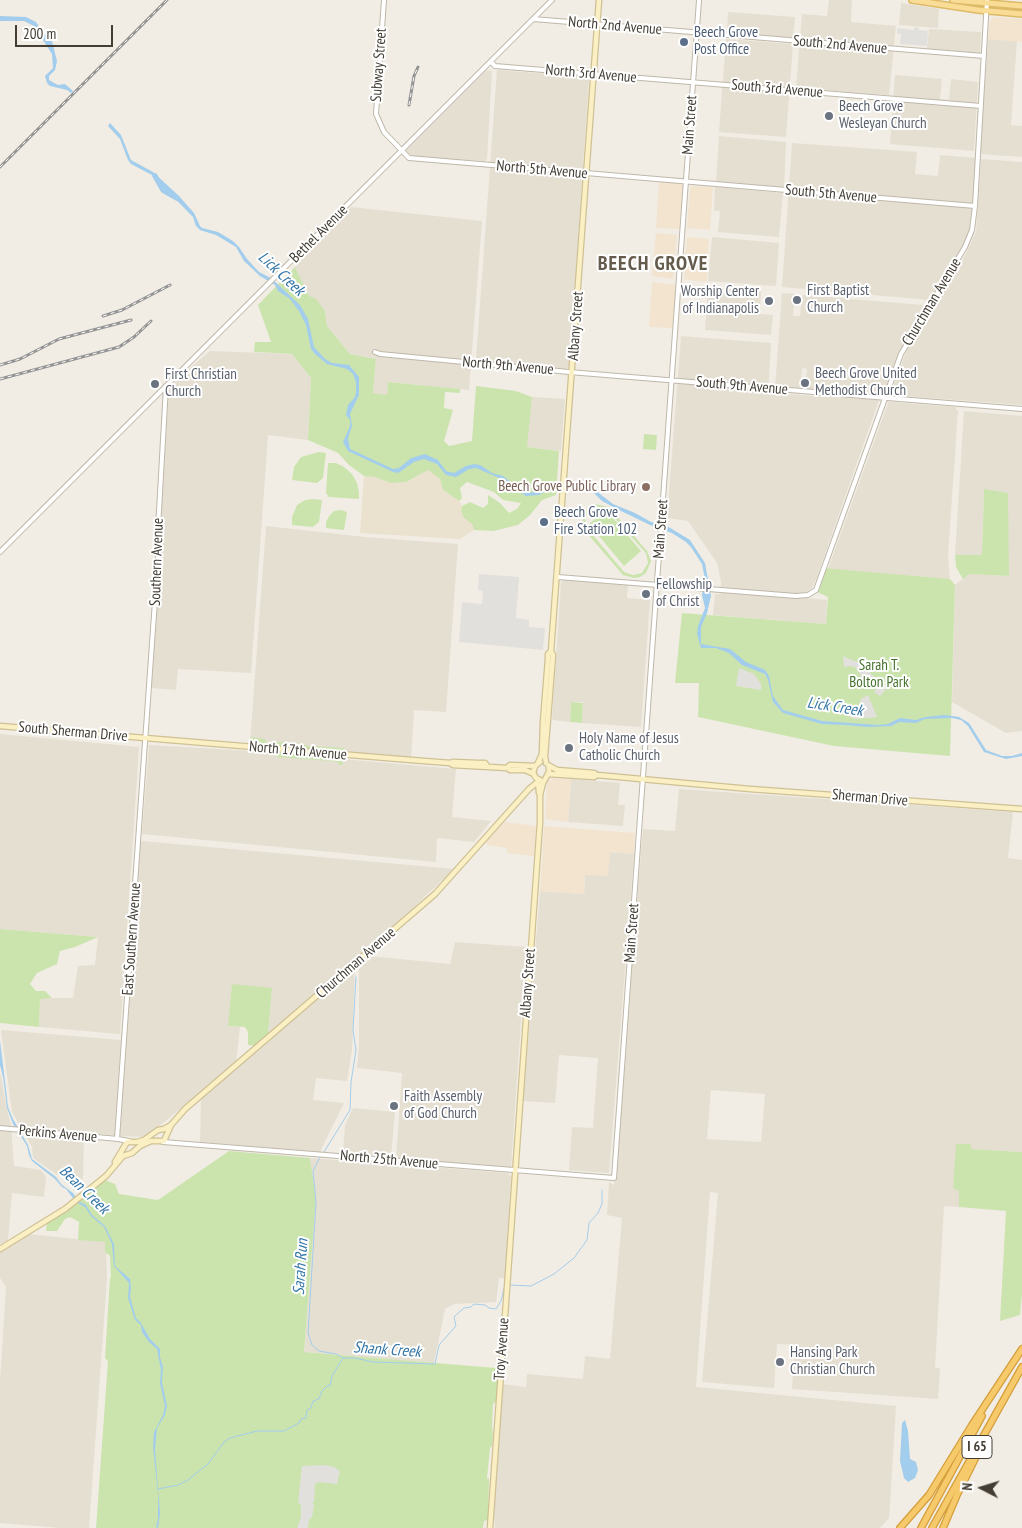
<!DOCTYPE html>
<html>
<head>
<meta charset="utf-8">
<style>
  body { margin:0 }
  #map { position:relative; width:1022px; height:1528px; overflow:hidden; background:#f1ede4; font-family:"PT Sans Narrow",sans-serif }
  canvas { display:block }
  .north { position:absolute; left:957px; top:1463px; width:50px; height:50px; -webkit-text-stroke:4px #fff; paint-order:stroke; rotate:275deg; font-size:14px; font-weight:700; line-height:20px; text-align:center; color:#433d34 }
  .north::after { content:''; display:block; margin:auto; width:18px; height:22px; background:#433d34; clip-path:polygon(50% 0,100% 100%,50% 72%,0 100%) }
  .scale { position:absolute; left:15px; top:25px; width:98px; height:22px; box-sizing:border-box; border:2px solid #433d34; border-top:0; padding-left:6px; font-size:15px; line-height:18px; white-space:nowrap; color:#433d34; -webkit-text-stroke:4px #fff; paint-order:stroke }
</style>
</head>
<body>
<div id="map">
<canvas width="1022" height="1528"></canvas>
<div class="north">N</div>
<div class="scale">200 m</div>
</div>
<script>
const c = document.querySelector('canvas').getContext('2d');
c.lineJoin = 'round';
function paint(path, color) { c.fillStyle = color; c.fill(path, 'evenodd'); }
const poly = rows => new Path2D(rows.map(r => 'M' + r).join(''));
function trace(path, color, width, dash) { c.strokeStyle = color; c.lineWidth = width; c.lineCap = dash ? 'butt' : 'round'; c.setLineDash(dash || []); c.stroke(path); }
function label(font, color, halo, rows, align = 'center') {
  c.font = font + ' "PT Sans Narrow",sans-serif'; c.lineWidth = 4; c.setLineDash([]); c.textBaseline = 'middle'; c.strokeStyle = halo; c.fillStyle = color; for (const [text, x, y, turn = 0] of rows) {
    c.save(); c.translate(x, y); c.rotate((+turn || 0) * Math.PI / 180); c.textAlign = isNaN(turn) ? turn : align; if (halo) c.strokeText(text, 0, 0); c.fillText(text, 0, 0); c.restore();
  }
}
paint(poly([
  [829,0,852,0,851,22,896,26,889,95,796,88,802,14,827,16],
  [901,3,939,9,938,28,899,25],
  [728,12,795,17,793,38,727,32],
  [929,29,981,32,980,53,927,49],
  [726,39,793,44,786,137,719,132],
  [988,39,1017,41,1011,125,1022,126,1022,157,980,154],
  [485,70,492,71,487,159,485,161,411,157,405,150],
  [497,70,587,77,589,79,569,367,566,369,478,362,476,359],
  [895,75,942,79,940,99,949,100,951,79,978,82,974,151,890,144],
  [719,136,786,142,784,188,716,182],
  [792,143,917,152,915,174,938,176,940,155,976,158,972,222,966,243,930,300,782,287],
  [981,159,1022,162,1022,405,890,395,909,344,961,264,976,232],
  [715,187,783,193,779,237,718,232,720,211,714,210],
  [351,207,482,221,469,390,388,382,387,395,373,393,376,359,350,354,327,326,325,311,309,297,295,267],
  [712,237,779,243,776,286,708,281],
  [708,287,761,291,760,314,773,315,771,335,705,330],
  [782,293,795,294,793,316,800,316,802,295,924,305,925,309,882,396,805,389,807,369,802,368,800,390,775,388],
  [681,336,771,343,768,393,879,400,817,577,812,588,805,593,805,598,827,600,826,624,713,615,715,594,721,594,721,581,717,563,688,521,667,518],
  [210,351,292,354,311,378,308,440,268,435,251,673,178,669,176,690,151,688,169,388,184,373],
  [532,397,565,399,561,451,526,447],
  [890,402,955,407,958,411,948,555,950,579,828,569,888,403],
  [964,411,1022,416,1022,731,1006,733,952,702,955,585,969,574,1009,576,984,489,982,556,955,555],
  [266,526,365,537,458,544,446,712,414,710,411,758,250,743],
  [565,580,628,585,627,598,650,600,641,727,582,723,583,702,571,702,570,722,552,720,561,582],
  [0,734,139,747,120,1034,39,1027,40,998,73,998,78,966,95,965,98,937,0,929],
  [149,745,251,751,456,769,452,817,491,821,474,842,437,838,436,862,142,834],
  [571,779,620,783,618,805,625,805,623,826,568,822],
  [679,789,1013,812,1008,858,1022,860,1022,1152,971,1149,971,1145,959,1191,959,1207,944,1206,935,1368,940,1368,938,1399,792,1389,795,1345,777,1344,774,1388,702,1382,718,1193,710,1192,696,1387,896,1406,889,1518,880,1528,495,1528,494,1513,502,1384,526,1387,527,1374,583,1379,585,1356,610,1359,622,1218,607,1215,609,1182,614,1185,643,829,675,831],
  [711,1090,765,1094,761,1142,707,1139],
  [142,841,454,869,414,907,268,1035,272,988,228,1026,240,1027,236,1063,146,1137,120,1136,140,843],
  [610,852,634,854,609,1173,569,1170,572,1127,593,1128,598,1058,559,1055,555,1103,523,1101,540,891,584,894,585,875],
  [455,942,526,947,511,1168,396,1158,402,1073,357,1068,359,1046,359,966,369,956,450,964],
  [355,967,352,1050,347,1081,316,1078,313,1100,344,1103,320,1152,200,1142,201,1099],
  [1,1030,121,1040,115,1135,84,1133,83,1179,59,1176,33,1158,32,1147,12,1112],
  [0,1075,1,1075,4,1094,11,1126,14,1166,41,1170,46,1177,44,1197,12,1193,8,1240,0,1244],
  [353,1108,395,1112,391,1157,343,1152,345,1125],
  [310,1158,508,1173,511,1177,505,1278,499,1278,496,1302,454,1304,445,1309,434,1363,304,1352,316,1199],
  [28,1234,106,1242,107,1279,89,1528,61,1528,0,1523,0,1381,6,1287,0,1278,0,1252]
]), '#e5dfd2');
paint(poly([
  [994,17,1022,19,1022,42,988,39,990,21],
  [659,181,682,183,683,185,681,227,679,229,656,228],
  [692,186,713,187,710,230,687,228,690,188],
  [656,233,677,235,673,279,652,276],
  [687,237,708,239,709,240,707,280,705,282,684,279],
  [652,282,676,285,673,326,672,328,649,327],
  [552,778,571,779,568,822,545,819,547,782],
  [505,822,536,826,534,856,507,853,507,848,487,845,487,840],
  [544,826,635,833,634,854,610,852,608,876,585,875,584,894,540,891]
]), '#f3e4d0');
paint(poly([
  [428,470,440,478,443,490,459,501,462,506,461,511,464,518,472,524,474,530,460,539,360,533,364,476,375,477,391,483,406,482]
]), '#eae2cf');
paint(poly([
  [295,267,309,296,316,299,325,311,327,326,350,354,376,359,373,393,387,395,388,382,460,389,460,393,445,392,444,408,453,410,444,441,449,446,472,441,476,386,516,391,532,397,527,447,559,451,556,495,542,500,530,515,518,525,493,531,474,530,472,524,464,518,461,511,462,506,470,502,483,508,488,504,488,495,500,503,509,513,517,509,521,503,503,500,494,492,467,482,460,488,462,498,459,501,443,490,440,479,428,470,406,482,391,483,375,477,364,476,349,465,338,453,308,440,311,378,292,354,254,352,255,342,271,342,258,305],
  [644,434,657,435,656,450,643,449],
  [319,452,326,453,323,478,317,483,292,480,294,467,301,457],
  [328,463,336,463,344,467,352,474,357,483,359,492,359,499,329,497,326,493],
  [984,489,1008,493,1009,576,969,574,963,579,956,567,955,555,982,555],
  [313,499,322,500,319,522,313,527,292,525,292,517,297,505,305,500],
  [595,504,609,507,647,551,651,561,646,573,640,577,634,578,623,575,586,532,582,524,584,514,587,509],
  [598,507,608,511,646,553,648,563,642,573,633,575,624,572,587,528,585,519,587,515,593,509],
  [341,510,347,512,344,530,326,528,326,522,329,516,334,511],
  [606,510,641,551,624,566,589,524],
  [824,568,950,579,955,585,950,756,834,746,698,717,699,683,675,683,682,613,826,624,828,597,815,591],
  [571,702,583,703,582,723,570,722],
  [250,737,265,739,266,742,296,743,309,746,344,748,341,752,251,745],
  [276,752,342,758,343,763,342,765,339,765,339,763,333,761,276,757],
  [0,929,98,937,75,947,60,951,57,964,37,973,30,984,36,991,45,991,52,998,40,999,39,1027,0,1023],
  [232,984,272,988,268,1035,257,1046,248,1045,248,1032,245,1027,228,1026],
  [956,1144,971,1144,971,1149,1022,1152,1022,1294,1020,1315,1000,1321,1006,1211,959,1207,959,1191,953,1188],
  [229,1151,310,1158,316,1199,304,1352,496,1368,495,1380,498,1380,496,1402,493,1404,492,1425,493,1435,492,1446,490,1448,487,1478,489,1479,488,1520,484,1521,483,1528,96,1528,108,1361,105,1358,110,1278,111,1277,110,1256,105,1252,105,1242,78,1240,79,1222,70,1217,65,1219,57,1231,46,1231,47,1223,105,1180,115,1184,119,1194,158,1200]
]), '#cbe4ae');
paint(poly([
  [915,27,919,28,919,30,928,31,927,46,900,44,901,34,897,34,897,28,914,30],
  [479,574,519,577,516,618,529,620,529,627,545,628,543,650,459,642,462,602,482,604,483,591,478,590],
  [843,656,859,663,887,688,880,696,874,692,880,685,871,678,866,683,855,667,850,666,844,667],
  [739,668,754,674,761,684,761,690,736,686],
  [868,695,877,717,855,719,838,712,843,706,849,712,856,713,861,699],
  [324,1465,334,1467,340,1471,337,1484,319,1482,315,1484,314,1502,312,1503,314,1505,312,1517,309,1520,308,1528,297,1528,301,1517,301,1505,298,1502,302,1466]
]), '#e2e0dc');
paint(poly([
  [0,16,26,17,36,22,41,30,52,41,57,61,55,70,49,76,49,80,58,85,65,84,73,91,71,93,67,90,50,86,47,83,45,76,53,68,52,54,34,26,24,21,0,21],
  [110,123,121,135,131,160,153,172,179,196,194,213,200,226,202,228,218,232,233,241,239,247,247,259,259,272,271,278,300,305,308,319,314,347,325,359,332,363,349,365,359,377,359,395,350,414,352,426,348,438,350,449,393,469,399,468,411,458,425,454,438,460,446,471,454,473,466,466,474,464,480,465,492,473,503,476,525,493,536,492,550,484,556,483,591,487,613,504,635,513,651,522,667,526,690,540,705,563,711,596,707,613,701,627,701,644,730,649,746,662,765,670,769,676,773,696,783,710,822,721,878,725,888,724,900,718,916,720,925,717,945,715,959,717,969,723,986,750,1002,756,1012,756,1022,753,1022,756,1006,759,984,752,968,726,961,720,952,718,925,719,916,723,899,722,891,726,868,727,846,725,822,724,783,713,773,702,768,680,765,674,742,665,729,653,716,648,701,648,697,634,698,626,705,608,702,595,705,579,702,564,691,547,686,542,672,533,650,525,617,509,602,501,593,492,570,487,554,487,539,495,526,496,497,477,476,468,469,469,456,477,446,475,437,464,424,459,414,462,398,473,393,472,348,451,343,442,350,426,350,420,346,415,348,405,355,397,356,392,356,382,353,374,347,369,327,364,315,354,311,349,306,325,299,311,290,299,278,291,275,285,260,276,244,261,236,247,216,235,200,230,196,226,193,217,152,175,131,164,128,160,120,139,108,126],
  [0,1040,8,1107,13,1119,28,1145,32,1159,56,1177,62,1185,73,1193,78,1201,86,1205,92,1215,105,1226,114,1244,115,1266,130,1279,131,1288,130,1297,136,1318,141,1323,150,1339,160,1349,160,1357,163,1367,162,1382,167,1406,165,1415,157,1428,155,1450,160,1514,158,1528,156,1527,158,1519,158,1493,153,1447,154,1432,163,1415,165,1406,160,1383,161,1370,157,1349,149,1342,142,1332,141,1325,135,1320,128,1298,129,1283,114,1266,112,1244,104,1227,91,1216,85,1207,76,1202,66,1189,62,1187,55,1179,32,1161,29,1155,27,1146,13,1124,7,1108,3,1077,0,1065],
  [905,1420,908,1431,910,1459,916,1462,918,1470,915,1478,908,1482,904,1478,900,1461,902,1423]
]), '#a3cdec');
trace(poly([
  [324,1152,350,1110,351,1082,356,1050,353,1031,356,977],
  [320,1157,313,1171,316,1202,308,1333,312,1345,319,1351,336,1354,343,1358],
  [510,1285,531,1286,554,1274,574,1258,587,1240,589,1223,598,1213,602,1204,602,1190],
  [158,1489,178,1485,188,1480,208,1464,224,1442,230,1438,257,1431,284,1431,299,1423,301,1419,306,1418,307,1410,311,1408,313,1401,319,1399,322,1391,327,1386,330,1386,332,1376,343,1358,355,1358,373,1362,435,1364,439,1345,456,1326,454,1317,457,1314,464,1308,471,1307,474,1304,485,1305,489,1308,496,1309,501,1301,504,1288]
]), '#a3cdec', 1);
trace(poly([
  [155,176,163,190,177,198]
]), '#a3cdec', 5.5);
const tertiary = poly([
  [384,0,376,114,384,132,409,158,975,206],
  [533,19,984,56],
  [491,62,495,66,981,106],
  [375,352,380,354,569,372,1022,409],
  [0,552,552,0],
  [558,577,796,596,808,595,816,590,901,354,965,247,972,230,975,206,987,0],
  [0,1128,118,1139,129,1141],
  [117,1139,159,544,158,529,166,386],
  [163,1142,614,1178,699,0]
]);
const secondary = poly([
  [0,726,399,759,450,763,453,765,507,768,510,770,525,770,534,774],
  [540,762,535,766,533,773,536,778,540,780],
  [450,763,453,762,478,763,485,763,487,766],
  [538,763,542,754,543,722,548,659,548,654,551,651],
  [546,763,545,756,553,655,551,651,599,0],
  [548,765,557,770,594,773,597,775],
  [507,768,510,765,535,766],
  [549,774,594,777,597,775,750,789,1022,809],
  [538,780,539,793,540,795],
  [115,1162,127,1142,137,1142,144,1140,158,1130,164,1129,171,1125],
  [0,1249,65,1209,106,1176,123,1156,132,1153,140,1146,151,1141,164,1141,171,1125,185,1109,435,894,529,789,540,780],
  [490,1528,540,822,540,795,543,783,549,772,549,766]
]);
const primary = poly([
  [912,0,978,10,1022,14],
  [953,0,1022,6]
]);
const motorway = poly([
  [900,1528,929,1495,972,1425,1022,1349],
  [921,1528,982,1416],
  [932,1528,1022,1367],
  [943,1528,957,1495,979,1451]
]);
trace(tertiary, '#bfb8aa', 6);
trace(secondary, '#cfc196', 7);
trace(primary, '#ddba67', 8);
trace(motorway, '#d49e3b', 8);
trace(tertiary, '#fff', 4);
trace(secondary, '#fbefc4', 4.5);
trace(primary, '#f9dd96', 5);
trace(motorway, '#f6c96a', 5.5);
const rail = poly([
  [409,105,414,76,418,67],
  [0,167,167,0],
  [103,316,122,310,170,285],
  [0,365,20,359,59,339,131,320],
  [0,379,119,347,134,337,151,321]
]);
trace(rail, '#949494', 3);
trace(rail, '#fff', 1, [4]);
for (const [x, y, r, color] of [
  [684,42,5,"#5c6f8a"],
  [829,116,5,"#6b7280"],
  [797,300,5,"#6b7280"],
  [769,301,5,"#6b7280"],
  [805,383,5,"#6b7280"],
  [155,384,5,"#6b7280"],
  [646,487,5,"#8d6e63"],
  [544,522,5,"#5c6f8a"],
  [646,594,5,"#6b7280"],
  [569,748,5,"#6b7280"],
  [394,1106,5,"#6b7280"],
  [780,1362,5,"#6b7280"]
]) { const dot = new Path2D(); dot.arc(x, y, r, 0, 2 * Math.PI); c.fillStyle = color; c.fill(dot); trace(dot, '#fff', 2); }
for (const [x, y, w] of [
  [977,1447,30]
]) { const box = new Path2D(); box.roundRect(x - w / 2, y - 11.5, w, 23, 4); c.fillStyle = '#fff'; c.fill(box); trace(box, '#433d34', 1); }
label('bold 14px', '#433d34', null, [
  ["I 65",977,1447]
]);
label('15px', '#433d34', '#fff', [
  ["North 2nd Avenue",615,26,5],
  ["South 2nd Avenue",840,45,5],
  ["Subway Street",379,65,-86],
  ["North 3rd Avenue",591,74,5],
  ["South 3rd Avenue",777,89,5],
  ["Main Street",690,125,-86],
  ["North 5th Avenue",542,170,5],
  ["South 5th Avenue",831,194,5],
  ["Bethel Avenue",319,234,-45],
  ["Churchman Avenue",932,302,-59],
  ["Albany Street",576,326,-86],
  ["North 9th Avenue",508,366,5],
  ["South 9th Avenue",742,386,5],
  ["Main Street",661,529,-86],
  ["Southern Avenue",157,562,-88],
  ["South Sherman Drive",73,732,5],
  ["North 17th Avenue",298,751,5],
  ["Sherman Drive",870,798,5],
  ["Main Street",632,933,-86],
  ["East Southern Avenue",132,939,-86],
  ["Churchman Avenue",356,963,-41],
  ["Albany Street",528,983,-86],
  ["Perkins Avenue",58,1134,5],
  ["North 25th Avenue",389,1160,5],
  ["Troy Avenue",502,1349,-86]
]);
label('15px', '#4e5e75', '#fff', [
  ["Beech Grove",694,33],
  ["Post Office",694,50],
  ["Beech Grove",554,513],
  ["Fire Station 102",554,530]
], 'left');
label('15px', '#5b616d', '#fff', [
  ["Beech Grove",839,107],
  ["Wesleyan Church",839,124],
  ["First Baptist",807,291],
  ["Church",807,308],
  ["Worship Center",759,292,"right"],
  ["of Indianapolis",759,309,"right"],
  ["Beech Grove United",815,374],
  ["Methodist Church",815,391],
  ["First Christian",165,375],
  ["Church",165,392],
  ["Fellowship",656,585],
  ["of Christ",656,602],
  ["Holy Name of Jesus",579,739],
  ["Catholic Church",579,756],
  ["Faith Assembly",404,1097],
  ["of God Church",404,1114],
  ["Hansing Park",790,1353],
  ["Christian Church",790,1370]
], 'left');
label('15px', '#785e54', '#fff', [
  ["Beech Grove Public Library",636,487]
], 'right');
label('15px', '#45712b', '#fff', [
  ["Sarah T.",879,666],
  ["Bolton Park",879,683]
]);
label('italic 16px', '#3476a8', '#fff', [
  ["Lick Creek",281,274,43],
  ["Lick Creek",835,707,9],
  ["Bean Creek",84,1190,44],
  ["Sarah Run",301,1267,-86],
  ["Shank Creek",387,1350,4]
]);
c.letterSpacing = '1px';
label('bold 20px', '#655b4c', '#fff', [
  ["BEECH GROVE",653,264]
]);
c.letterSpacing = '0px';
</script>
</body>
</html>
